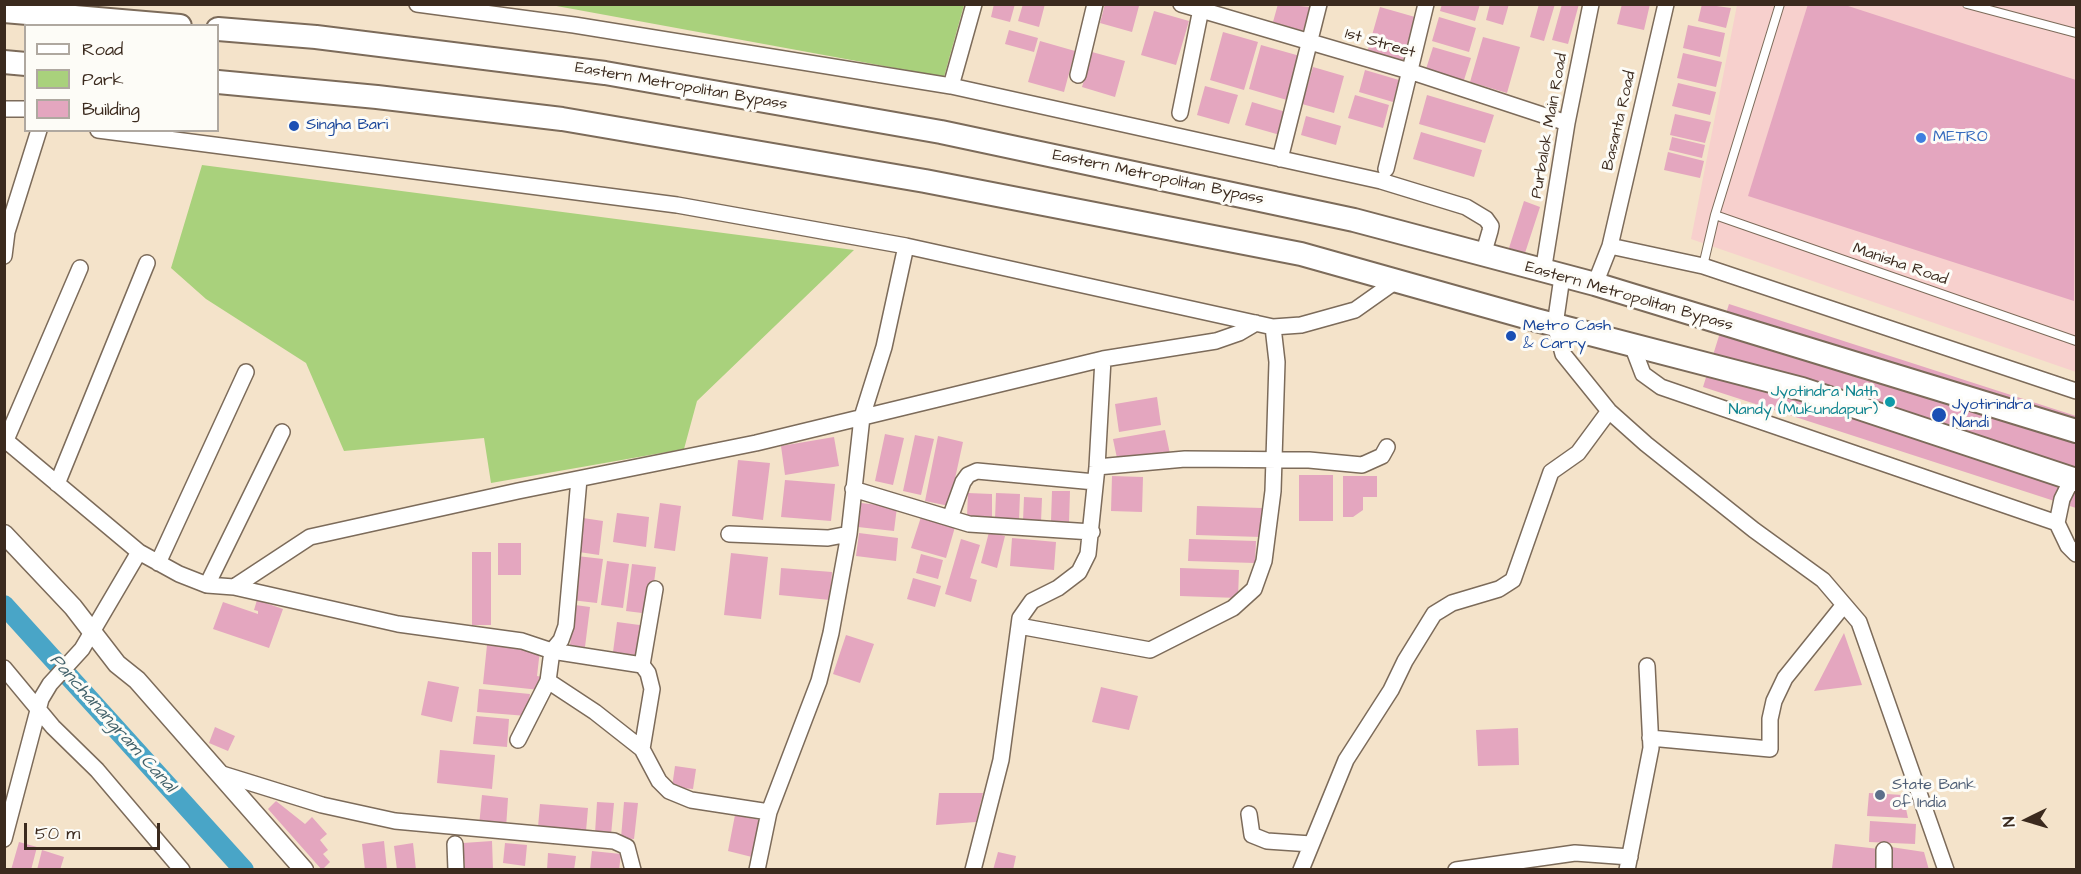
<!DOCTYPE html>
<html>
<head>
<meta charset="utf-8">
<style>
  body { margin:0 }
  #map { position:relative; width:2081px; height:874px; overflow:hidden; background:#f4e3ca; font-family:"Architects Daughter",sans-serif }
  canvas { display:block }
  .frame { position:absolute; inset:0; border:6px solid #3b2a1e; pointer-events:none }
  .legend { position:absolute; left:24px; top:24px; width:195px; height:108px; box-sizing:border-box; background:#fdfcf7; border:2px solid #afa8a0; margin:0; padding:8px 10px; list-style:none; font-size:18px; color:#3b2a1e }
  .legend li { display:flex; align-items:center; gap:12px; height:30px }
  .legend b { width:30px; border:2px solid #afa8a0 }
  .north { position:absolute; left:1997px; top:790px; width:60px; height:60px; -webkit-text-stroke:4px #fdfcf7; paint-order:stroke; rotate:265deg; font-size:16px; font-weight:700; line-height:24px; text-align:center; color:#3b2a1e }
  .north::after { content:''; display:block; margin:auto; width:21px; height:27px; background:#3b2a1e; clip-path:polygon(50% 0,100% 100%,50% 72%,0 100%) }
  .scale { position:absolute; left:24px; top:823px; width:136px; height:27px; box-sizing:border-box; border:3px solid #3b2a1e; border-top:0; padding-left:8px; font-size:18px; line-height:21px; white-space:nowrap; color:#3b2a1e; -webkit-text-stroke:4px #fdfcf7; paint-order:stroke }
</style>
</head>
<body>
<div id="map">
<canvas width="2081" height="874"></canvas>
<div class="frame"></div>
<ul class="legend">
<li><b style="height:8px;background:#fff"></b>Road</li>
<li><b style="height:16px;background:#a9d17c"></b>Park</li>
<li><b style="height:16px;background:#e4a6bf"></b>Building</li>
</ul>
<div class="north">N</div>
<div class="scale">50 m</div>
</div>
<script>
const c = document.querySelector('canvas').getContext('2d');
c.lineJoin = 'round';
function paint(path, color) { c.fillStyle = color; c.fill(path, 'evenodd'); }
const poly = rows => new Path2D(rows.map(r => 'M' + r).join(''));
function trace(path, color, width, dash) { c.strokeStyle = color; c.lineWidth = width; c.lineCap = dash ? 'butt' : 'round'; c.setLineDash(dash || []); c.stroke(path); }
function label(font, color, halo, rows, align = 'center') {
  c.font = font + ' "Architects Daughter",sans-serif'; c.lineWidth = 6; c.setLineDash([]); c.textBaseline = 'middle'; c.strokeStyle = halo; c.fillStyle = color; for (const [text, x, y, turn = 0] of rows) {
    c.save(); c.translate(x, y); c.rotate((+turn || 0) * Math.PI / 180); c.textAlign = isNaN(turn) ? turn : align; if (halo) c.strokeText(text, 0, 0); c.fillText(text, 0, 0); c.restore();
  }
}
paint(poly([
  [1737,5,2076,5,2076,372,1691,239]
]), '#f7d0cd');
paint(poly([
  [551,5,964,4,964,5,944,77],
  [202,165,854,250,697,401,684,449,491,483,484,438,344,451,306,363,206,299,171,268]
]), '#a9d17c');
trace(poly([
  [4,605,244,870]
]), '#49a5c7', 20);
paint(poly([
  [994,4,1015,4,1010,22,991,17],
  [1023,4,1045,4,1039,27,1018,21],
  [1105,4,1139,6,1132,32,1100,23],
  [1278,4,1310,7,1303,31,1273,22],
  [1442,4,1480,4,1475,21,1440,11],
  [1490,4,1509,4,1503,25,1486,20],
  [1539,4,1555,4,1544,41,1530,37],
  [1562,4,1579,4,1568,44,1552,40],
  [1622,4,1650,4,1644,30,1617,24],
  [1702,4,1731,8,1726,28,1698,21],
  [1808,4,1842,4,2076,80,2074,301,1748,196],
  [1380,7,1415,17,1402,63,1367,53],
  [1154,11,1189,21,1176,65,1141,55],
  [1439,17,1476,28,1469,52,1432,41],
  [1688,25,1725,33,1720,57,1683,48],
  [1009,30,1038,38,1034,52,1005,44],
  [1223,32,1258,42,1244,90,1210,80],
  [1483,37,1520,47,1507,93,1470,82],
  [1040,41,1075,51,1064,92,1028,82],
  [1261,45,1300,56,1287,100,1249,89],
  [1433,47,1471,58,1464,80,1426,69],
  [1092,52,1125,61,1115,97,1082,87],
  [1683,53,1722,62,1716,87,1677,78],
  [1313,67,1344,76,1334,113,1302,104],
  [1365,70,1399,80,1393,102,1359,92],
  [1678,83,1716,92,1710,115,1672,106],
  [1205,86,1238,95,1229,124,1197,115],
  [1355,95,1389,105,1383,128,1348,118],
  [1427,95,1494,115,1485,143,1419,124],
  [1252,102,1286,112,1280,135,1245,125],
  [1675,114,1711,122,1705,143,1670,135],
  [1306,116,1341,126,1336,145,1301,135],
  [1421,132,1482,150,1474,177,1413,159],
  [1672,137,1705,145,1702,158,1669,150],
  [1668,152,1704,161,1700,178,1664,170],
  [1524,201,1540,207,1525,253,1509,248],
  [1729,304,2076,416,2076,508,1703,387],
  [1157,397,1161,425,1119,432,1115,404],
  [1165,430,1170,454,1118,463,1113,439],
  [885,434,904,438,893,485,875,481],
  [915,435,934,439,921,495,903,491],
  [938,436,963,442,949,506,925,501],
  [834,437,839,466,785,475,781,446],
  [738,460,770,463,763,520,732,516],
  [1299,475,1333,475,1333,521,1299,521],
  [1112,476,1143,477,1142,512,1111,511],
  [1343,476,1377,476,1377,497,1363,497,1363,510,1353,517,1343,517],
  [785,480,835,484,831,521,781,517],
  [1052,491,1070,491,1069,522,1051,521],
  [968,493,992,494,992,518,967,517],
  [996,493,1020,494,1019,520,995,519],
  [1024,497,1042,498,1041,522,1023,521],
  [660,503,681,506,675,551,654,548],
  [861,503,897,507,894,531,858,527],
  [1197,506,1262,508,1261,537,1196,535],
  [617,513,649,517,646,547,613,542],
  [921,517,955,527,946,558,911,548],
  [583,518,603,521,599,555,579,552],
  [989,532,1005,536,997,568,981,563],
  [859,533,898,538,896,561,856,556],
  [1012,538,1056,542,1054,570,1010,566],
  [961,539,980,545,970,578,977,580,971,602,945,594],
  [1189,539,1256,541,1255,563,1188,561],
  [498,543,521,543,521,575,498,575],
  [472,552,491,552,491,625,472,625],
  [731,553,768,557,761,619,724,615],
  [921,554,943,560,938,579,916,573],
  [577,556,603,559,597,603,571,600],
  [607,561,629,564,623,608,601,605],
  [632,564,656,567,650,614,626,611],
  [781,568,832,572,830,600,779,595],
  [1180,568,1239,570,1238,598,1180,596],
  [913,578,941,586,935,607,907,599],
  [257,600,283,609,269,648,213,629,223,602,258,614,258,611,254,610],
  [575,605,590,607,585,647,570,645],
  [617,622,647,626,642,656,613,652],
  [1844,633,1862,685,1814,691],
  [846,635,874,644,860,683,833,674],
  [487,645,540,650,537,676,542,677,540,690,483,684],
  [428,681,459,687,452,722,421,715],
  [1101,687,1138,696,1129,730,1092,722],
  [479,689,530,694,527,716,477,712],
  [476,716,509,719,507,747,473,744],
  [215,727,235,736,228,751,209,743],
  [1518,728,1519,765,1478,766,1476,730],
  [440,750,495,755,492,789,437,783],
  [675,766,696,769,693,789,672,787],
  [939,793,983,793,976,822,936,825],
  [1869,793,1903,795,1908,818,1867,816],
  [482,795,508,798,506,828,479,826],
  [276,801,305,824,312,817,327,834,320,840,328,850,323,854,330,862,322,870,268,809],
  [597,802,614,803,611,835,595,833],
  [624,802,638,803,634,839,621,838],
  [540,804,588,808,586,831,538,827],
  [735,815,760,820,752,857,728,851],
  [1870,821,1916,824,1915,844,1869,842],
  [384,841,387,870,365,870,362,844],
  [492,841,493,870,465,870,463,843],
  [19,842,37,847,31,870,11,870],
  [413,843,416,870,397,870,394,846],
  [505,843,527,845,525,866,503,863],
  [1835,844,1879,849,1877,870,1832,868],
  [1891,847,1924,852,1929,870,1889,870],
  [42,850,64,857,60,870,37,870],
  [592,851,621,854,619,870,590,870],
  [998,852,1016,856,1013,870,993,870],
  [548,853,576,856,574,870,547,870]
]), '#e4a6bf');
const service = poly([
  [1967,4,2076,33],
  [1715,215,2076,341],
  [1703,266,1715,215,1780,4]
]);
const minor = poly([
  [417,4,574,25,951,86,1381,181,1466,207,1486,219,1491,226,1490,231,1483,255],
  [1181,4,1409,71,1567,123],
  [1078,75,1095,4],
  [951,86,974,4],
  [4,109,26,109],
  [1180,113,1202,4],
  [98,130,677,205,906,246,1273,327,1301,325,1355,310,1396,281],
  [1280,159,1319,4],
  [1386,169,1426,4],
  [1610,246,1703,266,2076,391],
  [4,256,7,232,39,130],
  [1543,272,1567,123,1591,4],
  [1562,277,1555,325,1563,354,1609,411,1646,444,1754,530,1823,580,1859,622,1946,870],
  [1595,284,1610,246,1666,4],
  [1638,345,1635,353,1643,374,1661,387,2057,523],
  [4,439,139,552,179,574,207,585,234,587,398,624,522,641,552,651,548,681,595,712,642,749,659,781,669,791,691,800,769,812],
  [6,440,80,268],
  [1097,467,1185,459,1309,460,1362,465,1382,456,1387,447],
  [2072,479,2062,499,2057,523,2068,546,2076,554],
  [57,484,147,263],
  [853,489,969,524,1092,532],
  [950,518,963,482,968,475,977,471,1095,482],
  [729,534,828,538,849,534],
  [158,563,246,372],
  [207,585,282,432],
  [234,587,310,537,518,491,756,443,1103,359,1216,341,1239,333,1256,323],
  [1019,626,1150,650,1233,608,1254,589,1264,561,1273,491,1277,362,1273,327],
  [552,651,642,665,648,673,652,689,642,749],
  [552,651,561,640,566,626,579,479],
  [642,665,655,589],
  [4,668,53,727,97,770,182,870],
  [1650,738,1770,749,1770,719,1774,701,1785,678,1843,606],
  [518,740,548,681],
  [219,773,322,805,395,821,614,841,627,847,633,870],
  [1249,814,1252,835,1267,841,1311,844],
  [4,839,41,699,50,684,82,649,139,552],
  [455,844,456,870],
  [1884,850,1884,870],
  [757,870,769,812,819,681,831,633,849,534,862,417,884,347,906,246],
  [973,870,1001,760,1020,618,1032,601,1058,588,1079,572,1088,554,1097,467,1103,359],
  [1301,870,1346,760,1391,690,1405,661,1434,614,1452,603,1499,589,1513,580,1551,472,1578,453,1609,411],
  [1456,870,1575,853,1630,857],
  [1627,870,1651,748,1647,666]
]);
const tertiary = poly([
  [4,534,73,607,117,664,137,680,304,870]
]);
const primary = poly([
  [4,11,180,26],
  [218,29,316,37,605,73,941,132,1354,220,1595,284,2076,431],
  [4,62,26,64],
  [218,82,377,97,562,119,925,181,1301,254,1536,320,1802,389,2076,480]
]);
trace(service, '#7c6b5a', 10);
trace(minor, '#7c6b5a', 18);
trace(tertiary, '#7c6b5a', 21);
trace(primary, '#7c6b5a', 26);
trace(service, '#fff', 8);
trace(minor, '#fff', 15);
trace(tertiary, '#fff', 18);
trace(primary, '#fff', 22);
for (const [x, y, r, color] of [
  [294,126,6,"#1a4fb4"],
  [1921,138,6,"#3f7fe0"],
  [1511,336,6,"#1a4fb4"],
  [1890,402,6,"#0f9aa8"],
  [1939,415,8,"#1a4fb4"],
  [1880,795,6,"#5c6f8a"]
]) { const dot = new Path2D(); dot.arc(x, y, r, 0, 2 * Math.PI); c.fillStyle = color; c.fill(dot); trace(dot, '#fdfcf7', 2); }
label('16px', '#3b2a1e', '#fdfcf7', [
  ["1st Street",1380,44,16],
  ["Eastern Metropolitan Bypass",681,87,10],
  ["Basanta Road",1620,121,-77],
  ["Purbalok Main Road",1550,126,-80],
  ["Eastern Metropolitan Bypass",1158,178,12],
  ["Manisha Road",1900,265,19],
  ["Eastern Metropolitan Bypass",1629,297,16]
]);
label('16px', '#164399', '#fdfcf7', [
  ["Singha Bari",306,126],
  ["Metro Cash",1523,327],
  ["& Carry",1523,345],
  ["Jyotirindra",1952,406],
  ["Nandi",1952,424]
], 'left');
label('16px', '#366cbe', '#fdfcf7', [
  ["METRO",1933,138]
], 'left');
label('16px', '#0d838f', '#fdfcf7', [
  ["Jyotindra Nath",1878,393],
  ["Nandy (Mukundapur)",1878,411]
], 'right');
label('16px', '#4e5e75', '#fdfcf7', [
  ["State Bank",1892,786],
  ["of India",1892,804]
], 'left');
label('italic 18px', '#41616a', '#fdfcf7', [
  ["Panchanangram Canal",112,724,48]
]);
</script>
</body>
</html>
